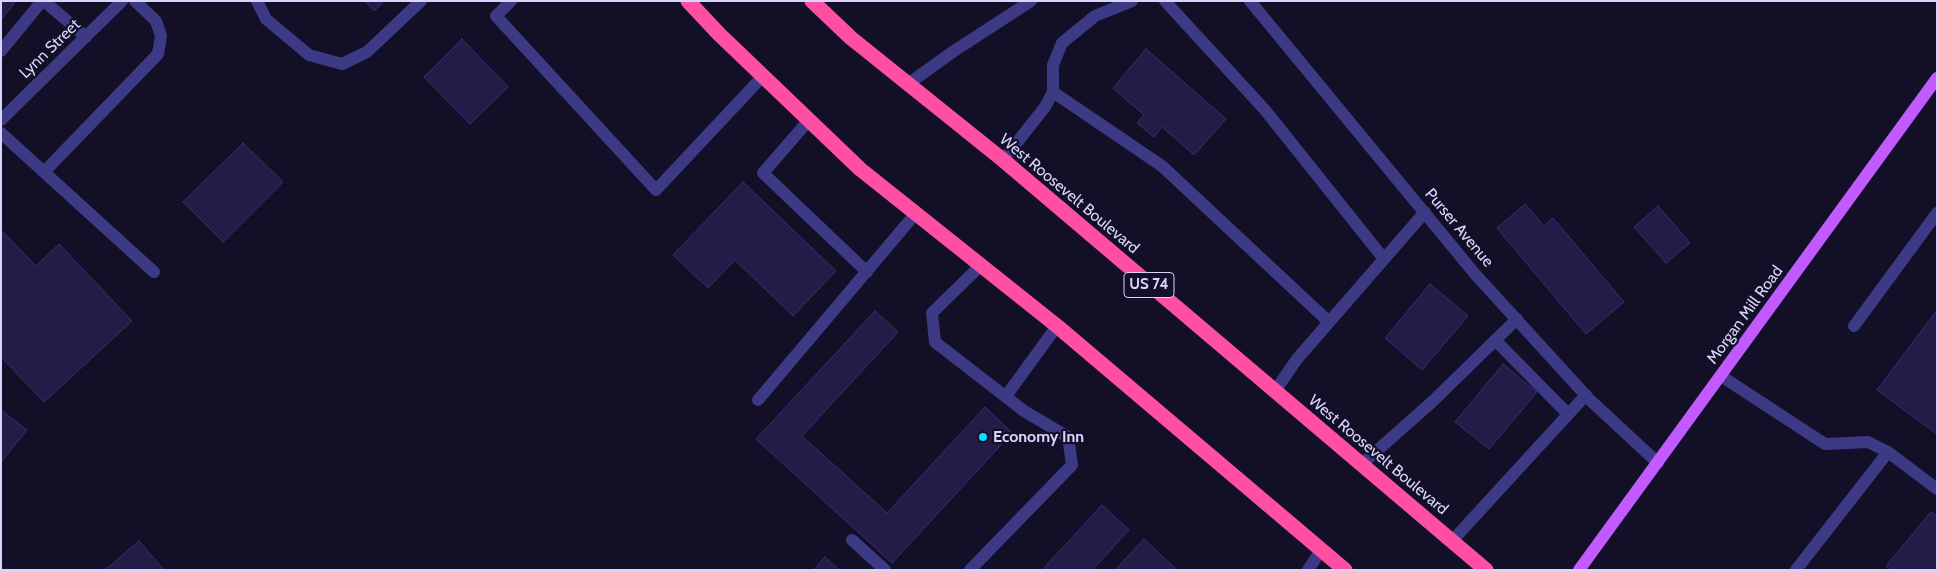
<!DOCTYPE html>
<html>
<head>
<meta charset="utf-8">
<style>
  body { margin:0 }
  #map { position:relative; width:1938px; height:571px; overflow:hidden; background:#130f26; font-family:Cabin,sans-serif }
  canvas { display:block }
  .frame { position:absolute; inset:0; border:2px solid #d9d4ff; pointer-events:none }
</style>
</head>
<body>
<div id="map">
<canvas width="1938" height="571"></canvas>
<div class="frame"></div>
</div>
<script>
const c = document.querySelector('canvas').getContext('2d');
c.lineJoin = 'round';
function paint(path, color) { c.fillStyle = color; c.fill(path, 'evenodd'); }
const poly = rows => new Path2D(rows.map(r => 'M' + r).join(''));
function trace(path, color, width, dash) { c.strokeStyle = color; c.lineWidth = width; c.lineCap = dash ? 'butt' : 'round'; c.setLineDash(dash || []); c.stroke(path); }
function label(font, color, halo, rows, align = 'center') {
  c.font = font + ' Cabin,sans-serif'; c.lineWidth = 4.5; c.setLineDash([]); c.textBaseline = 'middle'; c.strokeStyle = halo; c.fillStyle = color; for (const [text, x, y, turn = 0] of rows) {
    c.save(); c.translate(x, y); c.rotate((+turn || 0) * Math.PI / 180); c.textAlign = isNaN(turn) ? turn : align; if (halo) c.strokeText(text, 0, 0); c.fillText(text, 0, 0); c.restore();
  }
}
const building = poly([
  [1,1,16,1,1,20,1,1],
  [365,1,384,1,374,11,365,1],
  [462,39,508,87,470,124,424,77,462,39],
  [1146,49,1226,119,1194,155,1162,127,1154,137,1137,123,1144,115,1113,88,1146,49],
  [243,143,283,182,223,242,183,202,243,143],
  [743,182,836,271,793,316,735,260,708,288,673,255,743,182],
  [1525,204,1544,226,1553,218,1624,302,1586,334,1497,228,1525,204],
  [1658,206,1690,243,1666,263,1634,227,1658,206],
  [1,230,36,266,59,244,132,321,44,402,1,357,1,230],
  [1430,284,1468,316,1422,370,1385,338,1430,284],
  [1937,310,1937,434,1877,390,1937,310],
  [875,311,898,332,802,436,887,513,985,407,1012,433,892,563,756,439,875,311],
  [1503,364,1537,392,1489,449,1455,422,1503,364],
  [1,410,27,430,1,462,1,410],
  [1102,505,1129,530,1092,570,1042,570,1102,505],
  [1931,512,1937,516,1937,570,1890,570,1886,566,1931,512],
  [1144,539,1177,570,1115,570,1144,539],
  [139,541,164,570,105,570,139,541],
  [825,557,839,570,814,570,825,557]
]);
paint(building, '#241b47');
trace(building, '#3b2d73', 1);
trace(poly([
  [44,1,86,37],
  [257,1,266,19,309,55,342,64,367,52,421,1],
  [511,1,496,16,656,190,763,76],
  [1165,1,1265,110,1384,259],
  [1250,1,1475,274,1590,400,1658,463],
  [1,51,42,1],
  [908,84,954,51,1031,1],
  [1053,92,1162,166,1329,322],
  [1,120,122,1],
  [809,120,763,173,867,272],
  [1,133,154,272],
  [1003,160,1045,107,1053,92,1053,65,1062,43,1095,16,1132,1],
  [44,172,158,54,161,36,156,21,135,1],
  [1854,326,1937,213],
  [1495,340,1568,414],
  [1721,376,1825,444,1868,442,1888,452,1937,489],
  [1275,391,1297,359,1425,212],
  [1006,396,1057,326],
  [758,400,916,213],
  [1362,464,1433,401,1517,319],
  [852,540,885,570],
  [1452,541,1586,395],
  [970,570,1072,465,1068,437,1024,411,935,342,932,313,981,265],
  [1308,570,1321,550],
  [1796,570,1888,452]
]), '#3d3a85', 12);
trace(poly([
  [1579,570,1937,78]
]), '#c25bff', 12);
trace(poly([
  [688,1,719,34,860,169,1057,326,1345,570],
  [812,1,851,38,1003,160,1486,570]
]), '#ff4fa3', 15);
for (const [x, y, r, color] of [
  [983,437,5,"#00e5ff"]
]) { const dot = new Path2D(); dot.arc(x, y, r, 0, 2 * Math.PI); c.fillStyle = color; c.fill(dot); trace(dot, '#130f26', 2); }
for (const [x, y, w] of [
  [1149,285,50]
]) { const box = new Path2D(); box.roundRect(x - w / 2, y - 12.5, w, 25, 4); c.fillStyle = '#130f26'; c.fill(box); trace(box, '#d9d4ff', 1); }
label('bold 15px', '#d9d4ff', null, [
  ["US 74",1149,285]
]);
label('16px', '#d9d4ff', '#130f26', [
  ["Lynn Street",50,49,-44],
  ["West Roosevelt Boulevard",1069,194,40],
  ["Purser Avenue",1459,228,50],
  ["Morgan Mill Road",1745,315,-54],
  ["West Roosevelt Boulevard",1378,455,40]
]);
label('bold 16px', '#d9d4ff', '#130f26', [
  ["Economy Inn",993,437]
], 'left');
</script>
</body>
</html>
